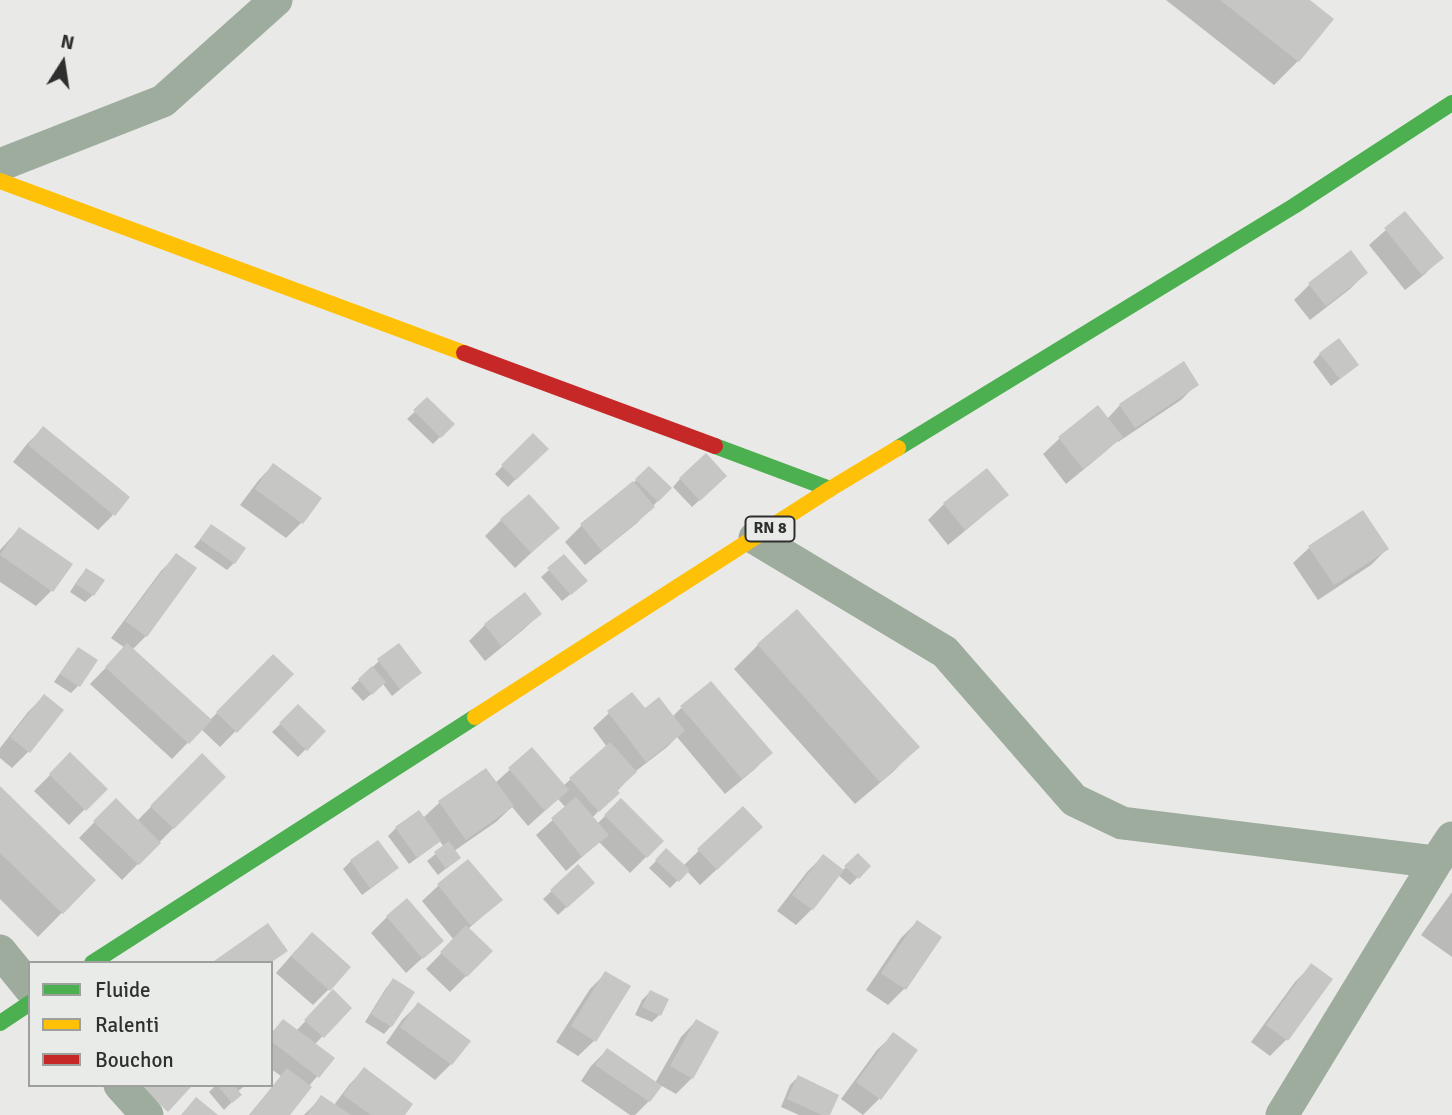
<!DOCTYPE html>
<html>
<head>
<meta charset="utf-8">
<style>
  body { margin:0 }
  #map { position:relative; width:1452px; height:1115px; overflow:hidden; background:#e9eae8; font-family:Signika,sans-serif }
  canvas { display:block }
  .legend { position:absolute; left:28px; top:961px; width:245px; height:126px; box-sizing:border-box; background:#e8ebe7; border:2px solid #9ea09d; margin:0; padding:9px 12px; list-style:none; font-size:21px; color:#2e2f2e }
  .legend li { display:flex; align-items:center; gap:14px; height:35px }
  .legend b { width:35px; border:2px solid #9ea09d }
  .north { position:absolute; left:28px; top:28px; width:70px; height:70px; -webkit-text-stroke:5px #e8ebe7; paint-order:stroke; rotate:12deg; font-size:19px; font-weight:700; line-height:28px; text-align:center; color:#2e2f2e }
  .north::after { content:''; display:block; margin:auto; width:24px; height:32px; background:#2e2f2e; clip-path:polygon(50% 0,100% 100%,50% 72%,0 100%) }
</style>
</head>
<body>
<div id="map">
<canvas width="1452" height="1115"></canvas>
<ul class="legend">
<li><b style="height:9px;background:#4caf50"></b>Fluide</li>
<li><b style="height:9px;background:#ffc107"></b>Ralenti</li>
<li><b style="height:9px;background:#c62828"></b>Bouchon</li>
</ul>
<div class="north">N</div>
</div>
<script>
const c = document.querySelector('canvas').getContext('2d');
c.lineJoin = 'round';
function paint(path, color) { c.fillStyle = color; c.fill(path, 'evenodd'); }
const poly = rows => new Path2D(rows.map(r => 'M' + r).join(''));
function trace(path, color, width, dash) { c.strokeStyle = color; c.lineWidth = width; c.lineCap = dash ? 'butt' : 'round'; c.setLineDash(dash || []); c.stroke(path); }
function label(font, color, halo, rows, align = 'center') {
  c.font = font + ' Signika,sans-serif'; c.lineWidth = 6; c.setLineDash([]); c.textBaseline = 'middle'; c.strokeStyle = halo; c.fillStyle = color; for (const [text, x, y, turn = 0] of rows) {
    c.save(); c.translate(x, y); c.rotate((+turn || 0) * Math.PI / 180); c.textAlign = isNaN(turn) ? turn : align; if (halo) c.strokeText(text, 0, 0); c.fillText(text, 0, 0); c.restore();
  }
}
paint(poly([
  [1166,0,1307,0,1331,19,1298,61,1274,85],
  [1405,213,1441,258,1425,274,1405,290,1369,245],
  [1366,273,1350,289,1310,320,1294,300,1310,284],
  [1320,354,1349,372,1331,386,1313,362],
  [1197,384,1181,400,1118,442,1117,441,1105,452,1066,484,1043,454,1059,439,1098,408,1107,419,1120,405],
  [427,400,452,425,433,444,407,419],
  [43,428,113,515,98,530,13,462,27,444],
  [533,435,546,449,508,487,495,474],
  [273,465,302,522,286,538,240,505,258,481],
  [649,468,670,488,637,523,585,565,565,542,581,526,632,484],
  [680,479,718,483,692,507,673,487],
  [1006,495,990,510,948,545,928,520,944,504],
  [501,520,558,528,515,568,485,536],
  [211,526,234,563,227,570,194,547],
  [19,529,51,591,36,606,0,582,0,550],
  [1309,548,1387,549,1371,565,1318,600,1293,563],
  [177,555,146,636,132,650,210,720,273,656,292,674,220,747,201,729,172,759,90,684,125,648,111,638,161,571],
  [549,570,578,588,562,601,541,577],
  [86,571,93,595,85,602,70,592,79,578],
  [525,594,540,614,524,629,485,661,469,641,485,625],
  [796,612,917,747,894,771,855,804,734,669,758,645],
  [78,649,79,685,71,693,54,682,71,657],
  [379,661,420,673,392,696,383,684,363,701,351,688],
  [44,696,62,710,28,752,12,768,0,758,0,748,28,712],
  [298,707,324,731,298,757,272,732],
  [681,708,770,753,755,769,725,794,677,737,667,747,636,771,592,818,597,824,621,800,662,841,630,873,599,842,566,871,536,835,566,808,558,799,528,826,512,807,496,822,454,851,459,858,438,875,427,861,444,847,439,840,431,848,409,864,388,836,396,828,419,812,423,818,439,803,486,770,495,783,532,750,563,786,607,747,593,728,609,713,644,710,672,717],
  [70,755,105,789,69,825,34,791],
  [202,755,224,777,122,880,79,838,116,800,137,821],
  [0,788,94,880,38,937,0,899],
  [743,808,745,843,700,885,687,871,670,888,649,868,666,851,683,866],
  [858,855,869,866,850,885,838,875,812,909,796,925,777,911,807,872,823,856,842,871],
  [351,861,397,868,389,875,362,895,343,869],
  [468,861,501,900,468,929,491,951,450,992,426,969,454,940,422,901,438,886],
  [578,867,585,890,558,915,543,899],
  [1452,892,1452,957,1421,935],
  [387,917,441,941,406,973,371,933],
  [917,922,939,938,904,989,888,1005,866,990,901,938],
  [296,950,329,989,313,1005,276,973],
  [1311,966,1330,980,1286,1040,1270,1056,1251,1042,1295,982],
  [606,973,594,1041,578,1056,556,1042,590,989],
  [393,980,391,1026,384,1034,365,1022,386,988],
  [333,992,350,1008,314,1045,332,1059,309,1086,288,1115,249,1115,281,1076,271,1069,271,1033,283,1021,296,1031],
  [650,992,659,1015,652,1022,635,1015,642,1000],
  [418,1004,451,1064,435,1080,386,1043,402,1020],
  [696,1021,692,1078,676,1094,660,1085,649,1101,635,1115,630,1115,581,1081,591,1066,607,1050,655,1083,681,1037],
  [893,1035,915,1051,879,1099,863,1115,841,1099,877,1050],
  [364,1069,402,1115,304,1115,322,1097,334,1105,349,1085],
  [798,1077,828,1115,799,1115,781,1107,790,1085],
  [216,1085,246,1085,237,1092,232,1102,224,1110,209,1092]
]), '#0003');
paint(poly([
  [1220,0,1310,0,1334,19,1299,62],
  [1405,211,1444,258,1422,275,1384,228],
  [1351,250,1368,273,1326,306,1308,283],
  [1339,338,1359,365,1340,379,1319,353],
  [1184,361,1199,385,1135,428,1119,404],
  [427,397,455,424,441,438,413,410],
  [1098,405,1123,437,1083,469,1058,437],
  [43,426,130,497,115,516,28,445],
  [533,433,549,449,516,480,501,465],
  [706,453,727,476,700,501,679,478],
  [273,463,322,498,303,524,255,489],
  [649,466,672,488,658,502,635,479],
  [987,468,1009,495,965,530,943,503],
  [633,481,655,507,602,551,580,524],
  [529,494,560,528,531,553,500,519],
  [1363,510,1389,549,1334,585,1308,546],
  [211,524,246,548,235,564,200,539],
  [19,527,73,564,53,592,0,555],
  [176,553,197,568,147,637,125,621],
  [564,554,588,581,571,595,547,568],
  [86,568,105,580,94,596,76,584],
  [525,592,542,614,501,646,484,624],
  [797,609,920,747,880,782,757,644],
  [127,643,212,720,189,744,105,667],
  [399,643,422,673,400,689,377,659],
  [78,647,98,660,80,687,60,674],
  [273,654,294,674,237,733,216,712],
  [372,666,386,682,372,695,358,679],
  [711,681,773,753,742,779,680,706],
  [632,692,645,708,659,697,685,731,646,762,607,711],
  [44,694,64,710,30,753,10,737],
  [298,704,326,731,307,751,279,723],
  [610,742,637,772,617,790,620,793,599,812,569,778],
  [532,747,569,790,545,811,508,768],
  [70,752,108,789,86,811,49,774],
  [202,753,226,777,174,829,150,806],
  [486,768,514,806,466,840,438,801],
  [0,786,96,880,63,914,0,853],
  [576,797,609,835,582,857,551,818],
  [116,798,161,843,139,865,93,821],
  [621,798,664,841,647,858,604,815],
  [743,806,763,827,717,870,697,849],
  [419,810,441,841,417,858,395,827],
  [378,840,399,868,370,888,350,860],
  [449,841,461,858,446,869,434,852],
  [666,848,690,870,679,882,655,860],
  [858,853,871,866,859,879,844,866],
  [823,854,844,870,813,910,792,895],
  [468,859,503,900,471,926,437,884],
  [578,864,595,883,567,908,550,890],
  [407,898,444,941,423,959,386,916],
  [917,920,942,937,906,990,881,973],
  [268,923,288,951,270,963,215,963,214,961],
  [466,925,493,951,467,977,440,952],
  [312,932,351,967,330,991,291,956],
  [1311,963,1333,979,1288,1041,1266,1025],
  [605,971,631,986,596,1042,571,1026],
  [393,978,415,992,392,1027,371,1014],
  [333,989,352,1008,324,1038,304,1020],
  [650,990,669,999,661,1016,642,1007],
  [418,1002,471,1041,452,1065,400,1027],
  [283,1019,335,1058,319,1078,271,1041,271,1034],
  [696,1019,719,1032,693,1079,670,1066],
  [893,1032,918,1050,881,1100,856,1082],
  [607,1048,662,1086,650,1102,595,1065],
  [364,1067,413,1104,405,1115,371,1115,343,1095],
  [287,1068,312,1087,290,1115,250,1115],
  [798,1075,839,1095,830,1115,822,1115,787,1099],
  [139,1085,189,1085,191,1087,168,1112],
  [217,1085,234,1085,242,1095,232,1103],
  [321,1095,351,1115,307,1115],
  [196,1097,218,1115,181,1115]
]), '#c6c7c5');
trace(poly([
  [0,165,163,101,276,0],
  [755,538,945,652,1074,800,1122,823,1436,862],
  [0,951,30,988],
  [120,1085,147,1115],
  [1282,1115,1436,862,1452,838]
]), '#9eac9d', 33);
trace(poly([
  [715,446,830,489],
  [898,448,1294,206,1452,103],
  [92,963,475,717],
  [0,1023,30,1003]
]), '#4caf50', 16);
trace(poly([
  [0,181,464,353],
  [475,717,830,489,898,448]
]), '#ffc107', 16);
trace(poly([
  [464,353,715,446]
]), '#c62828', 16);
for (const [x, y, w] of [
  [770,529,49]
]) { const box = new Path2D(); box.roundRect(x - w / 2, y - 12.5, w, 25, 5); c.fillStyle = '#e8ebe7'; c.fill(box); trace(box, '#2e2f2e', 2); }
label('bold 16px', '#2e2f2e', null, [
  ["RN 8",770,529]
]);
</script>
</body>
</html>
